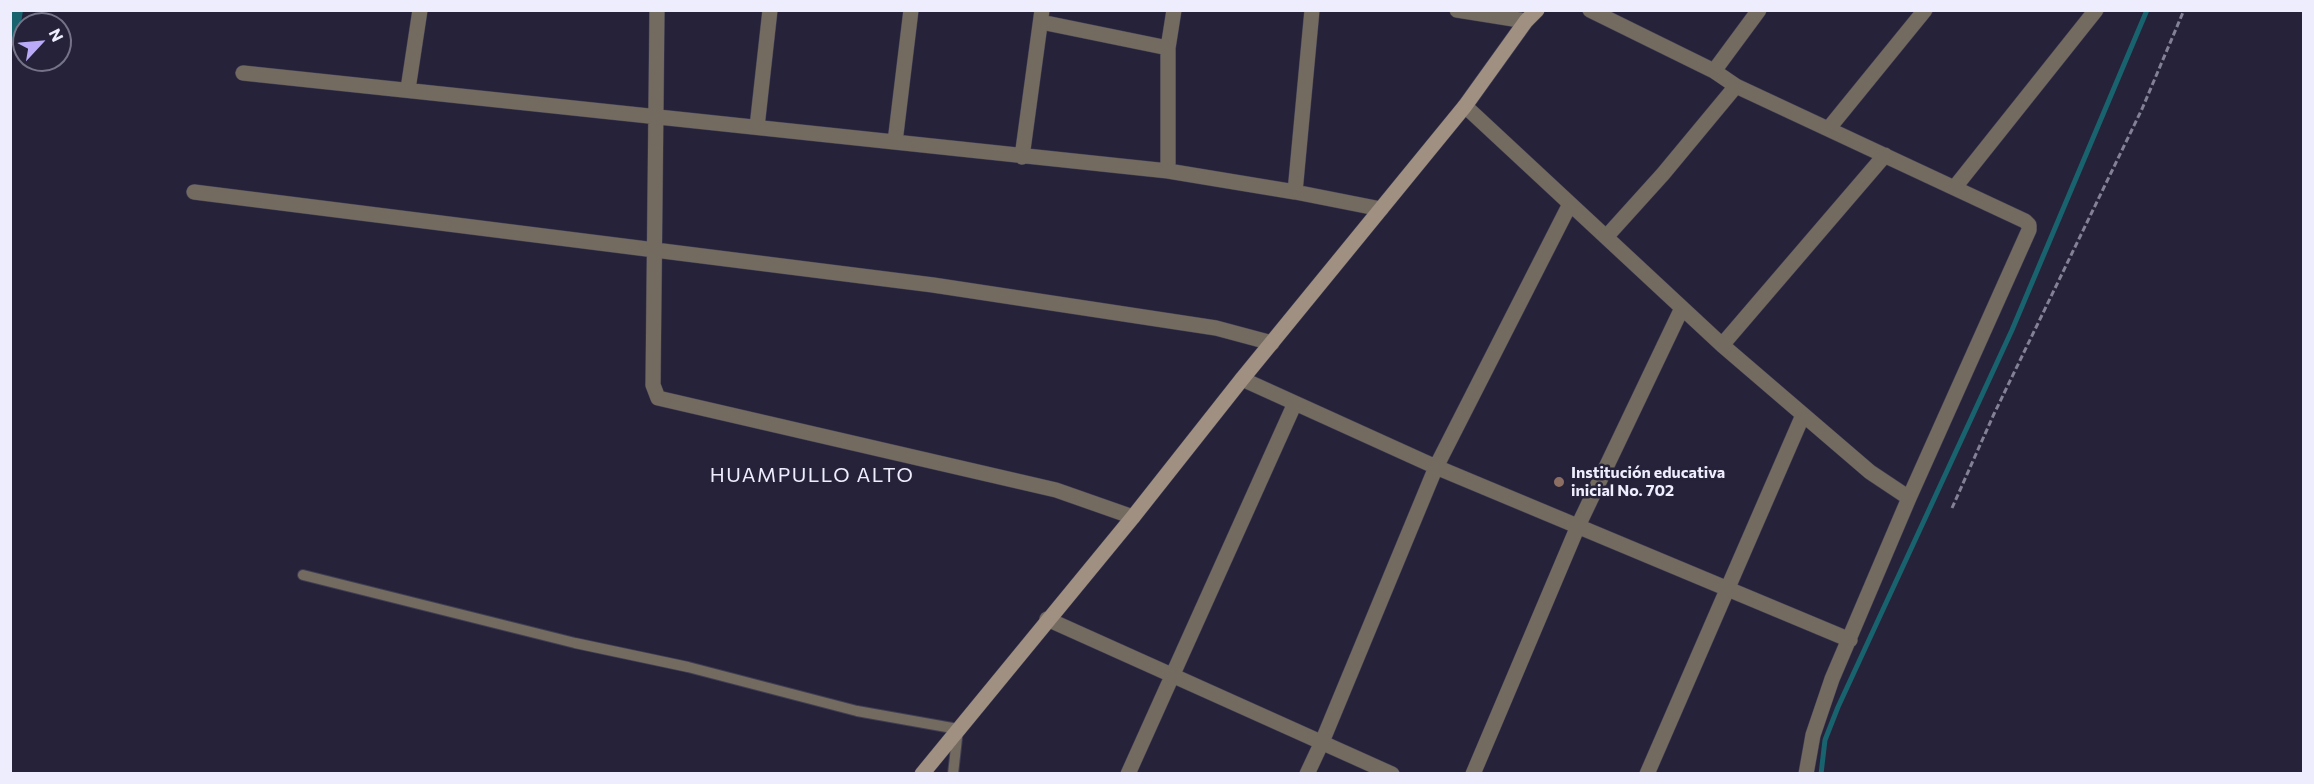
<!DOCTYPE html>
<html>
<head>
<meta charset="utf-8">
<style>
  body { margin:0 }
  #map { position:relative; width:2314px; height:784px; overflow:hidden; background:#252239; font-family:Commissioner,sans-serif }
  canvas { display:block }
  .frame { position:absolute; inset:0; border:12px solid #eeedfd; pointer-events:none }
  .north { position:absolute; left:12px; top:12px; width:60px; height:60px; box-sizing:border-box; background:#252239; border:2px solid #757387; border-radius:50%; rotate:64deg; font-size:16px; font-weight:700; line-height:24px; text-align:center; color:#eeedfd }
  .north::after { content:''; display:block; margin:auto; width:21px; height:27px; background:#baaaf7; clip-path:polygon(50% 0,100% 100%,50% 72%,0 100%) }
</style>
</head>
<body>
<div id="map">
<canvas width="2314" height="784"></canvas>
<div class="frame"></div>
<div class="north">N</div>
</div>
<script>
const c = document.querySelector('canvas').getContext('2d');
c.lineJoin = 'round';
const poly = rows => new Path2D(rows.map(r => 'M' + r).join(''));
function trace(path, color, width, dash) { c.strokeStyle = color; c.lineWidth = width; c.lineCap = dash ? 'butt' : 'round'; c.setLineDash(dash || []); c.stroke(path); }
function label(font, color, halo, rows, align = 'center') {
  c.font = font + ' Commissioner,sans-serif'; c.lineWidth = 5; c.setLineDash([]); c.textBaseline = 'middle'; c.strokeStyle = halo; c.fillStyle = color; for (const [text, x, y, turn = 0] of rows) {
    c.save(); c.translate(x, y); c.rotate((+turn || 0) * Math.PI / 180); c.textAlign = isNaN(turn) ? turn : align; if (halo) c.strokeText(text, 0, 0); c.fillText(text, 0, 0); c.restore();
  }
}
trace(poly([
  [1821,774,1825,740,1838,707,2012,330,2147,10]
]), '#18636e', 5);
trace(poly([
  [10,35,14,10]
]), '#18636e', 18);
const lane = poly([
  [303,575,575,643,688,667,857,711,958,729,953,774]
]);
const street = poly([
  [657,10,653,385,658,398,1056,490,1133,517],
  [1457,10,1526,21],
  [1590,10,1714,71,1736,86,2025,221,2029,225,2029,230,1909,498,1832,679,1813,735,1806,774],
  [1041,22,1168,48],
  [1714,71,1759,10],
  [243,73,1168,171,1295,192,1381,209],
  [408,89,420,10],
  [1465,106,1722,345,1870,472,1909,498],
  [757,127,770,10],
  [1829,128,1925,10],
  [895,142,911,10],
  [1022,157,1042,10],
  [1168,171,1168,48,1174,10],
  [1955,187,2096,10],
  [194,192,933,285,1216,328,1272,343],
  [1295,192,1312,10],
  [1607,236,1663,174,1736,86],
  [1722,345,1885,155],
  [1242,379,1436,467,1850,640],
  [1047,619,1392,774],
  [1128,774,1295,403],
  [1307,774,1322,742,1436,467,1570,204],
  [1473,774,1578,526,1682,308],
  [1647,774,1803,415]
]);
const secondary = poly([
  [922,774,1133,517,1242,379,1465,106,1526,21,1537,10]
]);
trace(lane, '#413e54', 12);
trace(street, '#413e54', 16);
trace(secondary, '#413e54', 16);
trace(poly([
  [1952,508,1993,416,2142,109,2184,10]
]), '#838195', 3, [6, 3]);
trace(lane, '#736a60', 10);
trace(street, '#736a60', 15);
trace(secondary, '#a09081', 15);
for (const [x, y, r, color] of [
  [1559,482,6,"#8d6e63"]
]) { const dot = new Path2D(); dot.arc(x, y, r, 0, 2 * Math.PI); c.fillStyle = color; c.fill(dot); trace(dot, '#252239', 2); }
label('bold 16px', '#eeedfd', '#252239', [
  ["Institución educativa",1571,473],
  ["inicial No. 702",1571,491]
], 'left');
c.letterSpacing = '1.5px';
label('20px', '#eeedfd', '#252239', [
  ["HUAMPULLO ALTO",812,475]
]);
c.letterSpacing = '0px';
</script>
</body>
</html>
